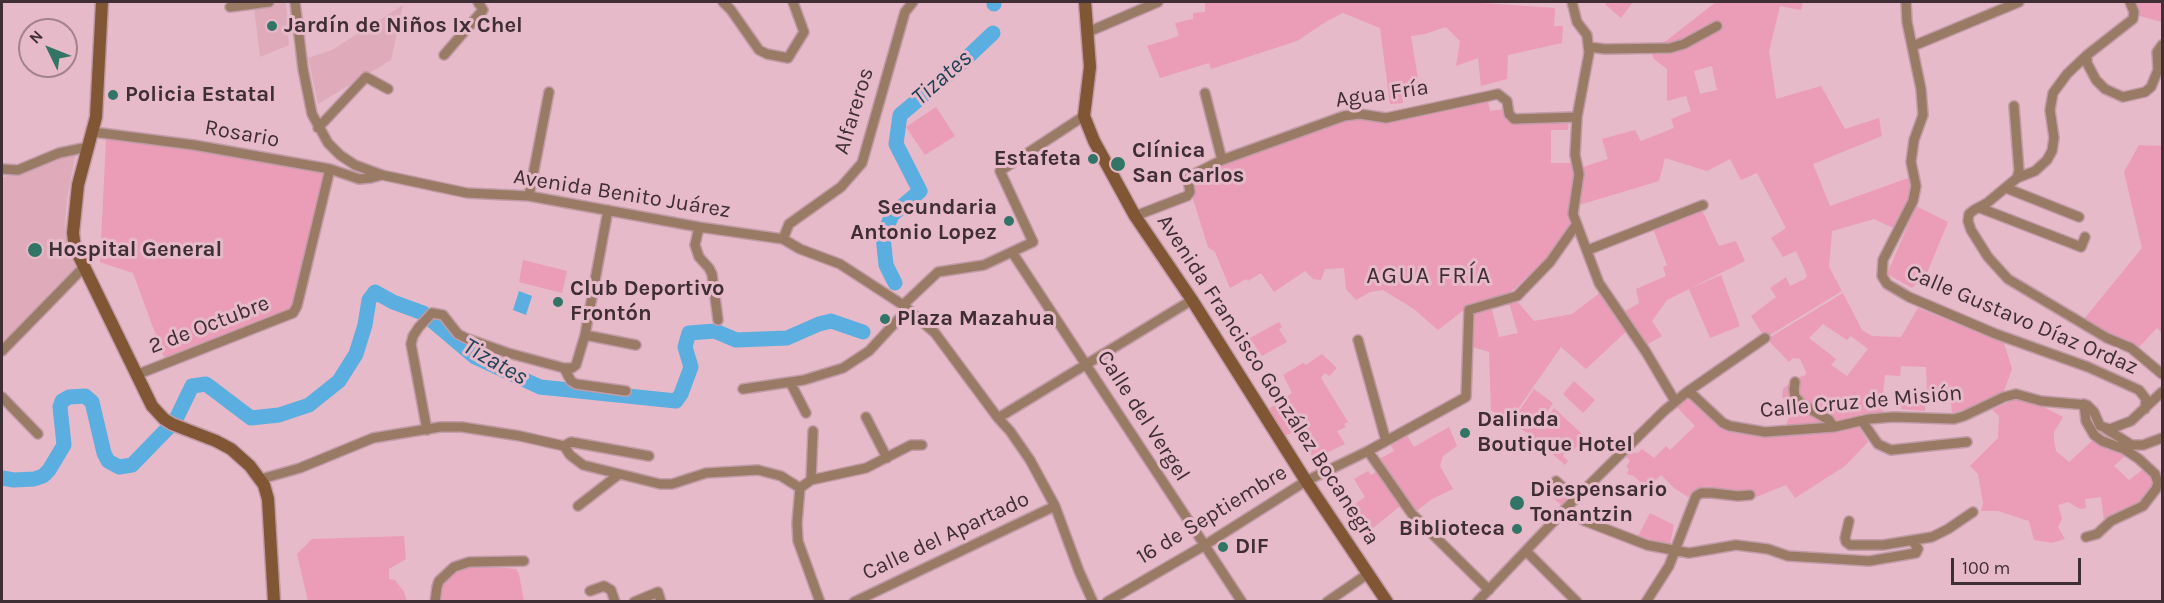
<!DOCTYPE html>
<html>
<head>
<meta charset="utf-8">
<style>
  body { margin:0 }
  #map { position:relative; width:2164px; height:603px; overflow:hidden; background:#e6bac8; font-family:Karla,sans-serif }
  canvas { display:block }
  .frame { position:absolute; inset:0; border:3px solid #3f2e33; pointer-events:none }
  .north { position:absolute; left:18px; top:18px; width:60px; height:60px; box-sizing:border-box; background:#e6bac8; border:2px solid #a3828c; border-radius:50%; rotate:313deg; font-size:16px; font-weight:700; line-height:24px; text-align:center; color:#3f2e33 }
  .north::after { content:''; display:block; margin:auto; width:21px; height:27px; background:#327567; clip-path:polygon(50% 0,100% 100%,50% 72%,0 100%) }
  .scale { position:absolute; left:1951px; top:558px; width:130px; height:27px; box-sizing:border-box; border:3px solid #3f2e33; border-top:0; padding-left:8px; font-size:18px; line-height:21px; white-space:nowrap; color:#3f2e33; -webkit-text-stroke:4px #e6bac8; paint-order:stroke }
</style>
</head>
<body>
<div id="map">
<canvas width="2164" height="603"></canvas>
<div class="frame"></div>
<div class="north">N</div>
<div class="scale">100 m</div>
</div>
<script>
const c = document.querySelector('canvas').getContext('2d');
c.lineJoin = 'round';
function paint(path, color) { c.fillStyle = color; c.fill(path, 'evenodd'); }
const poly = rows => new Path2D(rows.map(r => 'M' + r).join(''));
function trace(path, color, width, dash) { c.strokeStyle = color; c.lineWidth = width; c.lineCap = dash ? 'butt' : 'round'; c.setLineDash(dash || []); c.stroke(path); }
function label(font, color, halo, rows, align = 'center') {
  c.font = font + ' Karla,sans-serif'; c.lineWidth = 6; c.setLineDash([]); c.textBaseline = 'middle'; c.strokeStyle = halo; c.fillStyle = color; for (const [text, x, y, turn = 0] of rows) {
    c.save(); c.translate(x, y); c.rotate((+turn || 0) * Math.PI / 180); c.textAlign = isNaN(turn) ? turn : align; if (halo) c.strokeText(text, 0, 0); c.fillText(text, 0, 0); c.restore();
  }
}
paint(poly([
  [280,2,286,2,289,45,260,57,254,8],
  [403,5,391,60,318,104,308,58,332,50],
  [76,152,67,199,65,225,68,246,76,268,2,346,2,178]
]), '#dfabbb');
paint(poly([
  [1205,2,1467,2,1555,8,1554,26,1563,26,1562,43,1508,55,1507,79,1481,86,1478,58,1456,66,1460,41,1446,27,1425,34,1411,36,1419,85,1401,87,1403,103,1390,104,1380,28,1343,13,1327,21,1297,41,1211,69,1209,63,1160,78,1147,46,1179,36,1175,23,1193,19,1193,13,1205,12],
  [1605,2,1633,2,1621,18,1606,5],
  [1716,2,1803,2,1801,10,1780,6,1769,51,1776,99,1821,86,1845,129,1879,118,1882,136,1813,164,1830,206,1911,177,1912,185,1910,199,1895,229,1874,219,1832,231,1829,267,1842,291,1765,338,1751,316,1776,297,1770,288,1786,277,1790,286,1805,279,1807,275,1796,251,1783,257,1771,238,1786,228,1757,173,1741,180,1730,159,1707,171,1665,158,1659,181,1579,205,1583,167,1608,159,1602,139,1635,130,1641,141,1674,128,1671,119,1691,111,1686,96,1667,101,1667,69,1654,59,1649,46,1666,41],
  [1712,66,1717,90,1700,94,1694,71],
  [2132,2,2162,2,2162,22,2136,15],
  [1488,101,1490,111,1505,109,1505,114,1569,120,1568,130,1551,130,1551,163,1573,163,1575,172,1568,212,1571,222,1546,259,1509,294,1465,309,1438,330,1414,309,1383,290,1370,292,1356,300,1346,289,1344,268,1325,269,1321,280,1313,279,1305,271,1274,292,1261,273,1248,281,1246,279,1230,288,1215,252,1208,247,1192,196,1194,183,1202,175,1224,164,1345,120,1367,119,1381,123],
  [936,107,955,136,925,155,906,127],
  [114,137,326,172,292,309,165,360,133,273,100,262,106,140],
  [2139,145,2162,146,2162,333,2157,328,2138,348,2118,340,2084,319,2142,248,2124,172],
  [1916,206,1948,222,1927,273,1912,288,1887,274],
  [1701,208,1719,246,1736,241,1745,261,1667,300,1652,321,1662,336,1646,345,1631,327,1586,369,1561,347,1509,422,1491,410,1489,352,1469,346,1470,312,1491,306,1499,337,1518,333,1509,303,1516,300,1534,321,1572,314,1601,292,1617,316,1639,303,1636,289,1666,276,1663,267,1667,265,1652,226],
  [523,260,567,271,562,293,519,282],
  [1721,275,1740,326,1710,338,1689,289],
  [1843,293,1862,330,1872,336,1901,337,1918,308,2004,343,2012,369,2004,391,1972,407,1952,413,1950,393,1927,392,1926,367,1901,366,1900,376,1885,375,1883,394,1875,402,1885,413,1829,425,1786,425,1793,407,1782,397,1783,389,1794,379,1806,375,1806,372,1800,359,1793,358,1789,362,1767,339],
  [1823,324,1847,340,1851,336,1868,349,1847,376,1831,365,1836,359,1809,338],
  [1279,322,1282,327,1279,329,1287,342,1262,356,1250,338],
  [1322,354,1337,368,1329,376,1325,373,1321,378,1348,422,1344,424,1346,427,1337,431,1345,444,1314,459,1295,431,1282,437,1267,410,1292,393,1283,375,1303,363,1306,365],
  [1574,381,1595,400,1583,413,1563,394],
  [1534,389,1553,403,1542,420,1544,422,1554,408,1583,435,1578,439,1581,442,1571,453,1568,451,1563,456,1568,461,1565,465,1531,435,1511,423],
  [1688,397,1721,426,1734,433,1766,435,1859,427,1868,442,1845,466,1795,498,1786,485,1751,499,1727,501,1699,495,1688,497,1674,488,1661,475,1645,491,1637,486,1640,482,1634,476,1627,474,1629,469,1626,467,1630,461,1626,457,1631,452,1638,453,1642,449,1654,458,1666,446,1670,450,1695,426,1675,405],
  [1902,397,1926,399,1925,411,1901,409],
  [2015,399,2036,403,2063,417,2054,432,2054,439,2056,451,2069,462,2093,440,2125,456,2114,466,2129,480,2145,468,2156,483,2146,501,2104,521,2101,497,2085,499,2086,508,2080,509,2068,502,2058,505,2062,519,2058,527,2065,539,2052,543,2034,540,2029,521,1998,511,1981,511,1983,503,1978,474,1970,466,1998,438,1999,416,1992,410],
  [1449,427,1457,446,1443,456,1440,466,1453,489,1432,499,1414,513,1379,459,1394,451,1389,443,1405,432,1414,447],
  [1382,468,1411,510,1407,515,1399,507,1368,532,1351,507,1365,497,1354,479,1368,471,1371,475],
  [1553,482,1571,498,1563,507,1545,490],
  [1650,513,1674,525,1670,545,1638,536],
  [404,536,406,559,389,569,389,579,395,580,404,592,407,601,308,601,297,554,312,539],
  [475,565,516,569,519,574,524,601,438,602,442,582,461,567]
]), '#eb9cb7');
paint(poly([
  [519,291,532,296,526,315,513,310]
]), '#5baee0');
trace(poly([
  [994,4,994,2],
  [895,283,886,265,883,236,892,215,920,191,896,144,900,115,956,68,993,33],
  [177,417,192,386,206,384,251,418,279,415,309,405,339,381,356,354,365,325,369,300,375,292,393,302,423,313,475,357,540,387,676,401,681,394,691,367,685,347,689,333,715,331,736,340,787,338,819,324,831,321,863,332],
  [2,478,14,480,34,479,43,476,49,470,64,445,60,407,62,401,69,397,85,396,92,402,104,453,108,461,119,467,132,465,169,427]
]), '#5baee0', 15);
const street = poly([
  [295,2,303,69,312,114,328,143,340,155,355,165,382,175,467,193,529,196,699,227,783,239,800,249,840,264,903,305,935,333,998,418,1010,431,1030,460,1055,506,1079,571,1093,602],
  [723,2,731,10,759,50,767,54,788,58,804,32,793,2],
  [1572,2,1577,22,1587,35,1589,53,1577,117,1575,155,1579,174,1573,214,1599,283,1646,352,1675,401],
  [1906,2,1907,22,1921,89,1923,115,1914,140,1911,162,1916,186,1913,201,1883,260,1882,276,1887,284,1909,297,1996,334,2088,367,2139,390,2146,399,2145,409],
  [2130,2,2134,12,2133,19,2087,55,2067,74,2053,93,2050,110,2054,138,2052,151,2047,160,2035,171,2017,178,1987,203,1974,210,1969,214,1968,221,1971,230,1988,257,2008,279,2107,338,2131,348,2162,374],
  [230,7,269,2],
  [1088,32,1158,2],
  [1913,46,2019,2],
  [1589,47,1605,49,1670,48,1684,44,1717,26],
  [444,55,483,10,478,2],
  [2087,55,2087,63,2096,80,2105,89,2123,97,2145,92,2151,87,2158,70,2157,52,2162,45],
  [1205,93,1222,160],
  [2014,106,2019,171,2017,178],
  [318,128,366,77,388,89],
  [93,132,194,145,330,169,359,179,371,178,382,175],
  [2,169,18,170,59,153,88,147],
  [2006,188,2079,217],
  [529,196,549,92],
  [1980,208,2081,247,2085,237],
  [1135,216,1187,196,1190,192,1188,180,1190,176,1222,160,1344,116,1360,114,1386,118,1498,94,1507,101,1509,114,1514,119,1577,117],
  [699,227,695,245,699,257,709,268,712,274,718,320],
  [783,239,789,224,841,187,862,163,905,12,913,2],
  [1588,250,1703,205],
  [1012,252,1242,602],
  [903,305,938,272,984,265,1033,242,1000,171,1084,116],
  [585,335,636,345],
  [1358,340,1386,441],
  [2,351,83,268],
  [564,368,571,381,576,384,626,391],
  [136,375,293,313,297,306,330,169],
  [790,382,806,413],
  [1795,382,1794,390,1795,397,1803,405,1829,420,1834,427],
  [743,389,804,380,843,368,869,351,908,309],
  [1687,392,1693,395,1723,423,1730,426,1765,432,1834,427,1869,419,1893,417,1954,419,1964,416,2004,397,2016,394,2041,401,2087,405,2094,412,2100,426,2110,429,2131,421,2162,392],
  [2,397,38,434],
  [2084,404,2086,421,2094,435,2102,441,2124,449,2139,459,2155,474,2158,483,2156,489,2143,506,2111,521,2097,534,2086,537],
  [866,417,887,458],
  [998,418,1192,300],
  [1862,421,1878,444,1891,450,1967,442],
  [2106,429,2132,445,2143,445,2162,438],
  [427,430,411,344,413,336,419,327,432,313,443,315,458,334,468,339,508,353,564,368,572,368,576,365,585,335,608,210],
  [564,446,571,442,649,456],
  [1368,451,1412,514,1489,590],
  [261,479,300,468,373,438,440,427,462,427,520,436,564,446,570,455,583,465,660,484,672,484,706,473,758,470,781,476,800,488],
  [811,480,813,431],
  [1556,481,1575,499],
  [800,488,811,480,866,468,911,445,922,445],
  [800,488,797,523,798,541,820,602],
  [578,506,618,475],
  [1565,510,1585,521,1647,545,1689,553,1736,545,1768,549,1788,556,1869,561,1916,553,1918,549,1913,541],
  [1849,521,1845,538,1846,542,1850,545,1883,545,1932,537,1948,529,1973,512],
  [1526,551,1577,602],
  [590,591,604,586,611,590,615,602],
  [435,602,437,587,439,581,454,567,469,562,524,561],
  [634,602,658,592,661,602],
  [854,602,1055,506],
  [1107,602,1205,545,1306,481,1368,451,1466,397,1469,310,1517,296,1550,262,1576,225],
  [1327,602,1369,573],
  [1477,602,1575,499,1664,411,1687,392,1765,338],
  [1646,602,1669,566,1696,496,1701,493,1712,493,1738,496,1750,495]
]);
const secondary = poly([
  [102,2,96,117,78,185,73,233,75,248,152,406,164,419,172,424,216,441,231,449,250,466,264,485,268,499,274,602],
  [1085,2,1090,67,1084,116,1094,141,1135,216,1192,300,1306,481,1387,602]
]);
trace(street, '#c19ba7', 12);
trace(secondary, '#c19ba7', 15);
trace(street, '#997b65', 9);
trace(secondary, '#805634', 12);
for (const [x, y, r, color] of [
  [272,26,6,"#327567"],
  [113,95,6,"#327567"],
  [1093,159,6,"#327567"],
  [1118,164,8,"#327567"],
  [1009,221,6,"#327567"],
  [35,250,8,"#327567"],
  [558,302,6,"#327567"],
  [885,319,6,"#327567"],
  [1465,433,6,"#327567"],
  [1517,503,8,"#327567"],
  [1517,529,6,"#327567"],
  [1223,547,6,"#327567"]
]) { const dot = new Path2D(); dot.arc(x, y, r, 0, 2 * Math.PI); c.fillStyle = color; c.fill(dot); trace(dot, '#e6bac8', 2); }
label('bold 22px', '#3f2e33', '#e6bac8', [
  ["Jardín de Niños Ix Chel",284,26],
  ["Policia Estatal",125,95],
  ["Clínica",1132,151],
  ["San Carlos",1132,176],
  ["Estafeta",1081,159,"right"],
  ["Secundaria",997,208,"right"],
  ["Antonio Lopez",997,233,"right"],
  ["Hospital General",48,250],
  ["Club Deportivo",570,289],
  ["Frontón",570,314],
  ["Plaza Mazahua",897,319],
  ["Dalinda",1477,420],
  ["Boutique Hotel",1477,445],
  ["Diespensario",1530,490],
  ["Tonantzin",1530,515],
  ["Biblioteca",1505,529,"right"],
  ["DIF",1235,547]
], 'left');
label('22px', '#3f2e33', '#e6bac8', [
  ["Agua Fría",1382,94,-8],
  ["Alfareros",854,111,-73],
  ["Rosario",242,134,10],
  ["Avenida Benito Juárez",622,194,9],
  ["Calle Gustavo Díaz Ordaz",2022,320,23],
  ["2 de Octubre",209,325,-21],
  ["Avenida Francisco González Bocanegra",1268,380,57],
  ["Calle Cruz de Misión",1861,402,-5],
  ["Calle del Vergel",1143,416,57],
  ["16 de Septiembre",1212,515,-31],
  ["Calle del Apartado",946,536,-25]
]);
label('italic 24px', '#1b3f55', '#e6bac8', [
  ["Tizates",942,78,-41],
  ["Tizates",495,362,30]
]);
c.letterSpacing = '1.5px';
label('24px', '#3f2e33', '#e6bac8', [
  ["AGUA FRÍA",1429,276]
]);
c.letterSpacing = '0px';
</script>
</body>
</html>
